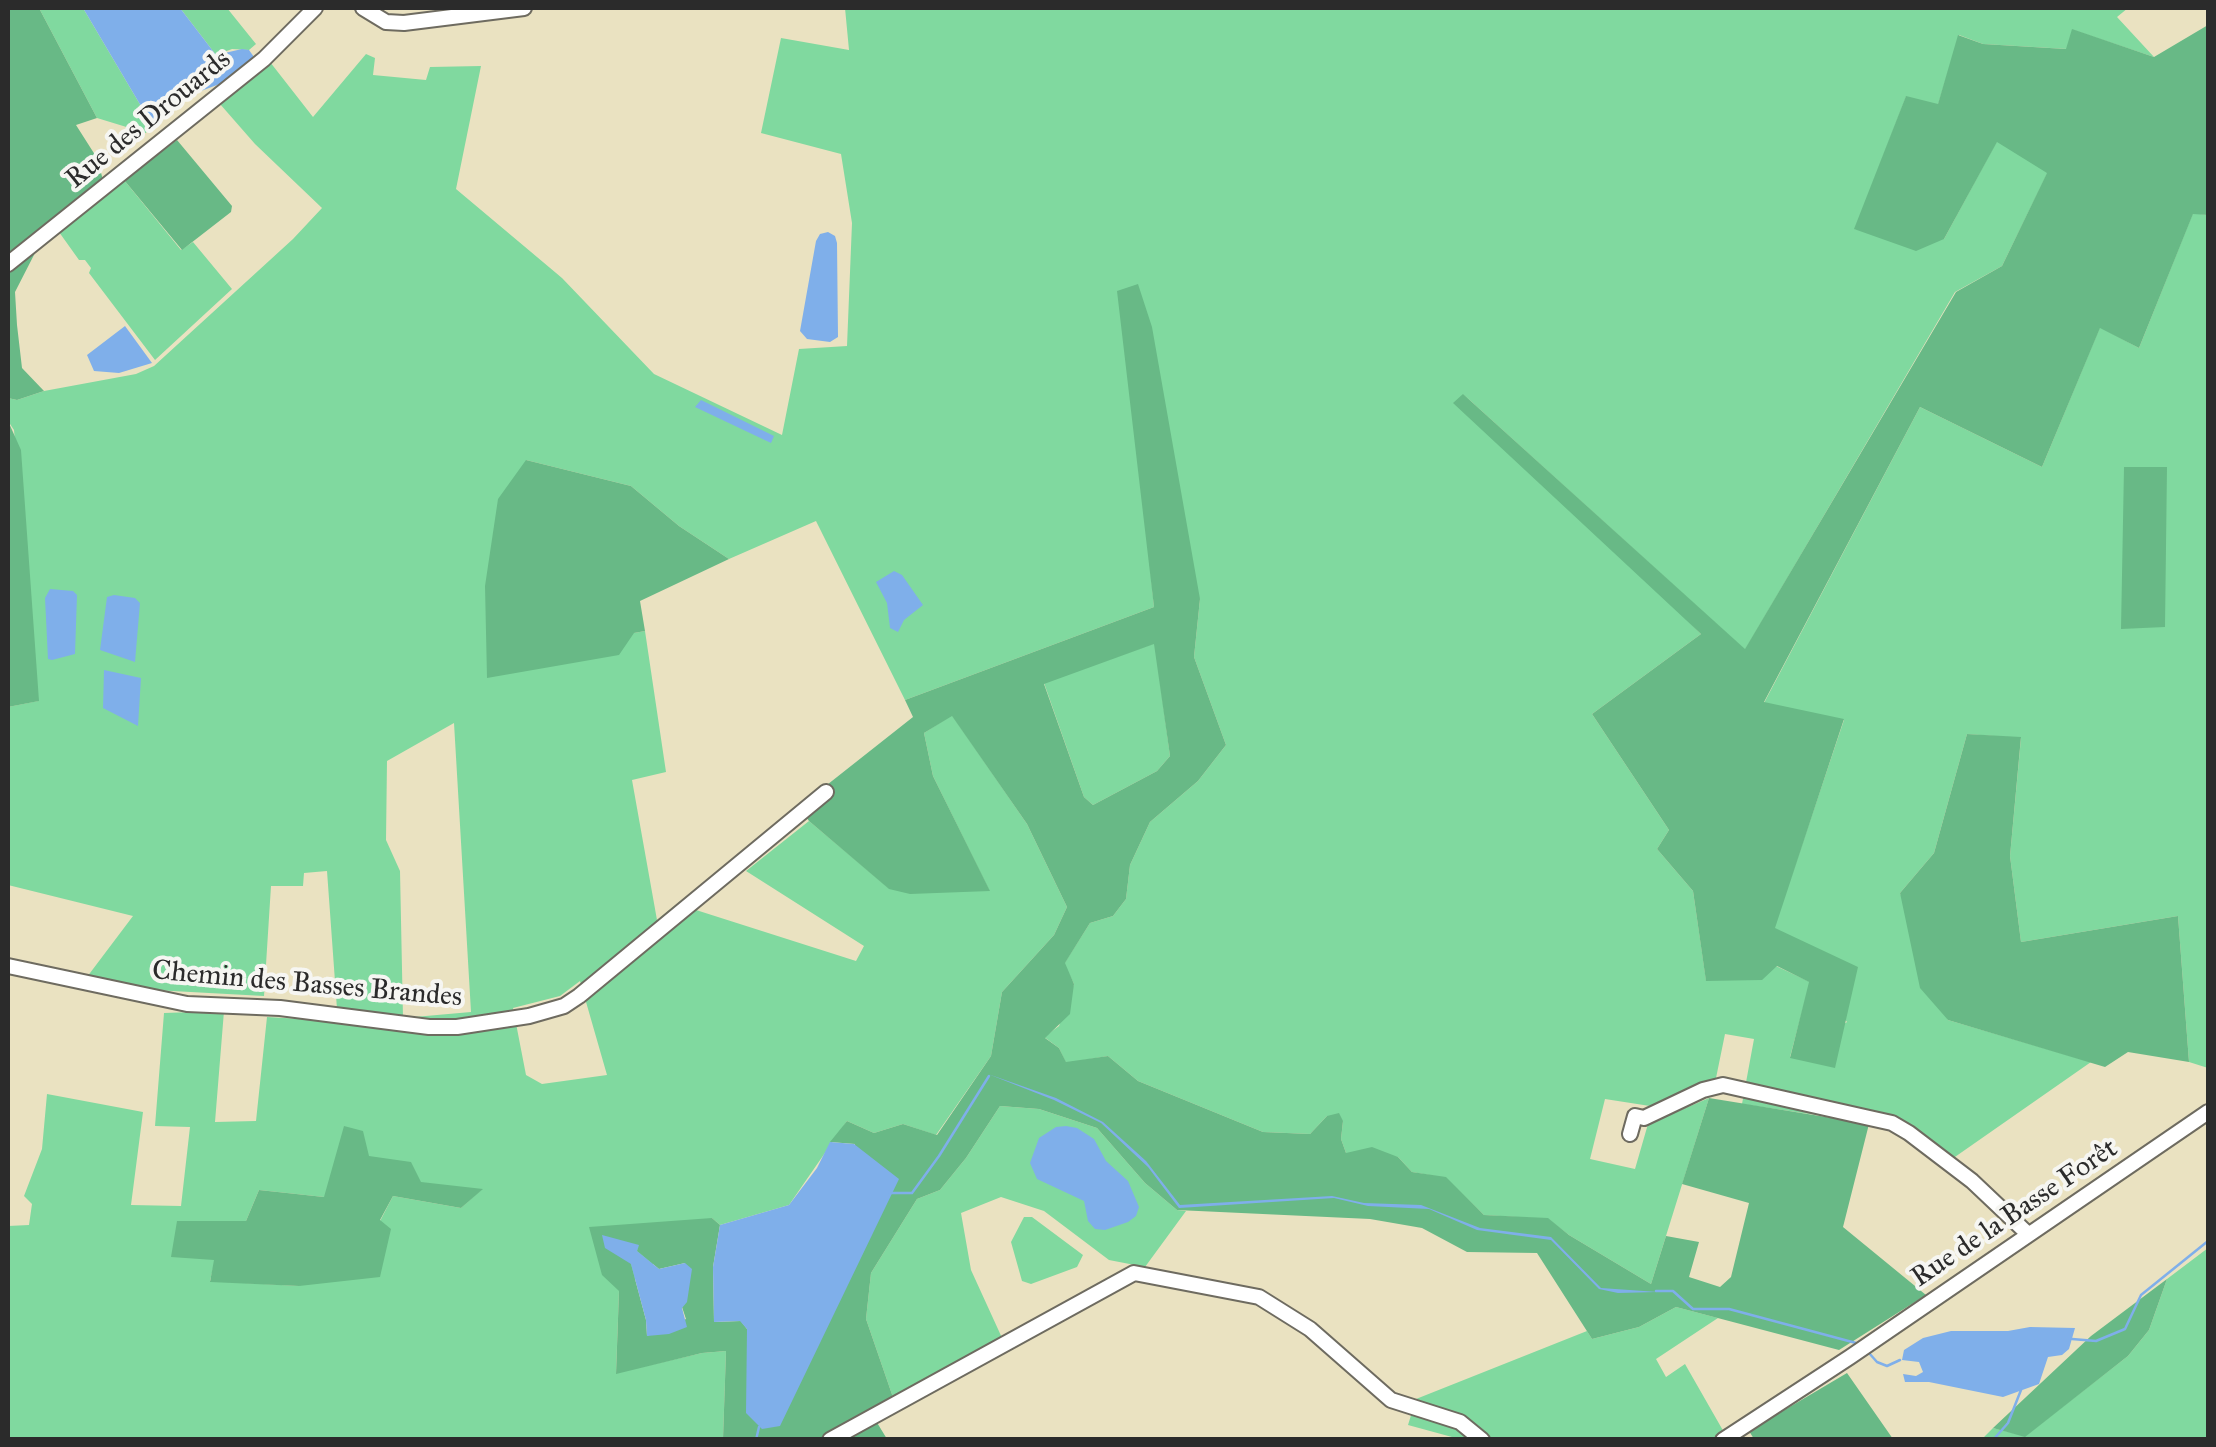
<!DOCTYPE html>
<html>
<head>
<meta charset="utf-8">
<style>
  body { margin:0 }
  #map { position:relative; width:2216px; height:1447px; overflow:hidden; background:#eae2c1; font-family:"IM FELL Great Primer",serif }
  canvas { display:block }
  .frame { position:absolute; inset:0; border:10px solid #2b2b2b; pointer-events:none }
</style>
</head>
<body>
<div id="map">
<canvas width="2216" height="1447"></canvas>
<div class="frame"></div>
</div>
<script>
const c = document.querySelector('canvas').getContext('2d');
c.lineJoin = 'round';
function paint(path, color) { c.fillStyle = color; c.fill(path, 'evenodd'); }
const poly = rows => new Path2D(rows.map(r => 'M' + r).join(''));
function trace(path, color, width, dash) { c.strokeStyle = color; c.lineWidth = width; c.lineCap = dash ? 'butt' : 'round'; c.setLineDash(dash || []); c.stroke(path); }
function label(font, color, halo, rows, align = 'center') {
  c.font = font + ' "IM FELL Great Primer",serif'; c.lineWidth = 8; c.setLineDash([]); c.textBaseline = 'middle'; c.strokeStyle = halo; c.fillStyle = color; for (const [text, x, y, turn = 0] of rows) {
    c.save(); c.translate(x, y); c.rotate((+turn || 0) * Math.PI / 180); c.textAlign = isNaN(turn) ? turn : align; if (halo) c.strokeText(text, 0, 0); c.fillText(text, 0, 0); c.restore();
  }
}
paint(poly([
  [39,8,83,8,151,123,146,133,97,118],
  [180,8,227,8,256,44,249,50,232,49,216,55],
  [845,8,2128,8,2117,17,2154,57,2073,30,2067,49,1983,44,1959,35,1938,105,1906,97,1855,229,1944,239,1997,141,2048,172,2002,266,1955,292,1745,650,1463,394,1701,634,1592,714,1669,830,1657,849,1693,891,1706,980,1776,966,1810,982,1790,1057,1847,1022,1774,928,1844,720,1764,703,1920,407,2042,467,2100,327,2139,348,2193,213,2208,215,2208,1068,2189,1062,2178,916,2021,942,2010,856,2021,738,1967,734,1934,853,1900,893,1948,1020,2091,1062,1952,1159,1911,1129,1742,1104,1754,1039,1725,1034,1716,1078,1650,1106,1605,1099,1590,1159,1635,1169,1648,1124,1709,1098,1651,1284,1569,1235,1548,1219,1484,1215,1446,1178,1412,1172,1398,1157,1346,1153,1341,1139,1343,1121,1327,1116,1310,1134,1263,1132,1138,1081,1108,1056,1066,1063,1059,1048,1044,1037,1059,1026,1074,984,1064,964,1090,923,1113,916,1126,899,1130,865,1150,822,1198,781,1226,745,1194,657,1200,599,1148,545,1154,607,905,700,816,521,729,559,679,526,631,486,526,460,634,633,645,631,666,772,632,780,657,920,683,899,696,910,856,961,864,946,746,871,809,821,890,889,989,890,933,776,924,733,952,715,1027,824,1067,907,1054,935,1002,992,991,1056,936,1135,903,1124,874,1133,847,1121,789,1205,720,1225,712,1218,619,1291,616,1373,702,1353,726,1351,723,1439,8,1439,8,1226,29,1225,32,1204,24,1196,42,1149,47,1094,143,1112,131,1205,181,1206,190,1127,155,1126,164,1013,224,1011,215,1122,256,1121,267,1017,336,1021,337,1009,327,871,304,873,303,886,271,886,264,996,154,990,87,977,133,916,8,885,8,707,38,701,14,430,8,421,8,398,17,400,44,391,136,374,154,366,293,239,322,208,255,144,220,104,270,62,313,117,366,54,375,58,373,75,426,80,430,67,481,66,456,189,562,278,654,374,782,435,799,349,847,346,852,223,841,154,761,133,781,38,849,50],
  [454,723,471,1012,403,1018,400,871,386,840,387,761],
  [580,981,607,1075,542,1084,526,1075,513,1008,560,996],
  [482,1189,461,1208,393,1196,380,1221,299,1286,210,1281,215,1260,246,1221,259,1190,324,1197],
  [124,180,181,250,193,242,232,289,155,360,89,273,91,268,85,260,79,260,59,232],
  [1155,643,1170,756,1157,771,1093,805,1084,797,1044,683],
  [1000,1106,1039,1109,1097,1128,1145,1183,1177,1210,1186,1211,1145,1267,1109,1260,1044,1211,1001,1197,961,1213,971,1270,1008,1351,897,1409,866,1319,871,1273,917,1199,940,1190,966,1158],
  [1024,1217,1032,1217,1083,1255,1077,1267,1031,1284,1022,1281,1011,1242],
  [2208,1248,2208,1439,1981,1440,1993,1428,2025,1436,2128,1356,2149,1330,2167,1279],
  [1676,1307,1718,1318,1656,1359,1666,1377,1685,1364,1725,1434,1716,1439,1463,1440,1408,1425,1416,1399,1587,1331,1592,1339,1639,1327]
]), '#80d99f');
paint(poly([
  [8,8,39,8,97,118,76,125,97,158,103,180,29,240,36,251,15,292,17,325,22,368,44,391,17,400,8,398],
  [2208,25,2208,215,2193,214,2139,348,2100,328,2042,467,1920,407,1764,702,1844,719,1775,928,1858,967,1835,1068,1790,1058,1809,982,1777,966,1762,980,1706,981,1693,891,1657,849,1669,830,1592,714,1701,634,1453,403,1463,394,1745,649,1956,292,2002,266,2047,173,1997,142,1944,239,1916,251,1854,229,1906,96,1938,104,1958,35,1983,44,2066,49,2072,29,2154,57],
  [177,140,232,206,231,212,182,250,124,180],
  [1138,284,1152,327,1200,599,1194,657,1226,745,1198,781,1150,822,1130,865,1126,899,1113,916,1090,923,1065,963,1074,984,1070,1014,1045,1038,1059,1048,1066,1062,1108,1056,1138,1081,1263,1132,1310,1134,1327,1116,1339,1113,1343,1121,1341,1139,1346,1153,1372,1147,1398,1157,1412,1172,1446,1177,1484,1215,1548,1218,1569,1235,1651,1284,1666,1236,1699,1242,1689,1277,1720,1287,1731,1277,1749,1203,1682,1184,1709,1098,1869,1124,1843,1227,1926,1295,1839,1350,1676,1307,1639,1327,1592,1339,1537,1253,1467,1252,1422,1228,1370,1219,1177,1210,1145,1183,1097,1128,1039,1109,1000,1106,966,1158,940,1190,917,1199,871,1273,866,1319,897,1409,876,1421,887,1439,723,1439,726,1351,702,1353,616,1374,619,1291,602,1275,589,1227,712,1218,720,1225,713,1267,714,1322,741,1321,747,1329,749,1365,855,1144,830,1142,847,1121,874,1133,903,1124,937,1135,991,1056,1002,992,1054,935,1067,907,1027,824,952,716,924,733,933,776,990,891,910,894,889,889,809,821,799,807,913,717,905,700,1154,607,1117,291],
  [1154,644,1170,756,1157,771,1093,805,1084,797,1044,684],
  [639,1245,637,1251,659,1269,685,1263,682,1307,686,1319,647,1336,646,1320,631,1264],
  [8,421,21,450,39,701,8,707],
  [526,460,631,486,679,526,729,559,640,601,645,631,634,633,619,655,487,678,485,586,498,499],
  [2124,467,2167,467,2165,627,2121,629],
  [1967,734,2021,737,2010,856,2021,942,2178,916,2189,1062,2128,1052,2105,1067,1948,1020,1920,988,1900,893,1934,853],
  [344,1126,363,1131,369,1156,411,1162,421,1182,483,1189,461,1208,393,1196,380,1220,391,1229,380,1277,299,1286,210,1282,214,1260,171,1257,177,1221,246,1221,259,1190,324,1197],
  [2167,1279,2149,1330,2128,1356,2025,1437,1993,1428,2091,1336],
  [1847,1373,1893,1439,1754,1439,1749,1431]
]), '#68b986');
paint(poly([
  [83,8,180,8,216,55,242,49,249,50,254,57,225,82,193,94,151,123],
  [828,232,835,236,837,243,838,337,830,342,807,339,800,331,816,241,820,234],
  [125,326,152,363,119,373,94,371,87,355],
  [701,400,774,436,771,443,695,407],
  [894,571,902,575,923,605,904,620,898,632,890,628,887,603,876,582],
  [50,589,73,591,77,595,75,654,52,660,48,659,45,598],
  [114,595,135,598,140,603,135,662,100,650,107,597],
  [104,670,141,678,138,726,103,708],
  [988,1074,1056,1098,1103,1122,1146,1161,1180,1205,1332,1196,1364,1203,1421,1205,1480,1228,1551,1237,1601,1288,1658,1292,1618,1293,1599,1289,1551,1240,1477,1230,1429,1209,1368,1206,1334,1198,1179,1208,1148,1167,1101,1123,1054,1100],
  [1066,1126,1077,1128,1094,1139,1106,1161,1128,1181,1139,1207,1136,1216,1128,1222,1105,1230,1095,1229,1088,1221,1084,1201,1037,1179,1030,1163,1039,1138,1056,1127],
  [830,1142,854,1144,899,1179,780,1426,762,1429,746,1413,747,1329,740,1321,714,1322,713,1267,720,1225,789,1205,817,1168],
  [602,1235,639,1245,637,1251,659,1269,685,1263,692,1269,687,1302,682,1308,687,1327,669,1334,647,1336,646,1320,631,1264,605,1248],
  [2030,1327,2075,1328,2069,1349,2062,1355,2048,1357,2039,1384,2003,1397,1929,1382,1905,1382,1903,1374,1916,1376,1923,1372,1919,1362,1902,1360,1904,1350,1923,1338,1951,1331,2008,1331]
]), '#7fafea');
trace(poly([
  [890,1193,912,1193,939,1156,989,1076],
  [1656,1291,1673,1291,1693,1309,1729,1309,1856,1343],
  [2072,1339,2096,1341,2125,1329,2141,1295,2208,1241],
  [1869,1353,1877,1362,1887,1366,1900,1360],
  [756,1440,759,1427],
  [1993,1440,2008,1423,2021,1390]
]), '#7fafea', 2.5);
const minor = poly([
  [363,8,386,22,404,23,524,8],
  [8,264,264,59,315,8],
  [8,966,187,1004,280,1008,429,1027,457,1027,529,1016,564,1006,579,996,826,792],
  [1630,1134,1635,1116,1644,1118,1703,1090,1723,1085,1865,1117,1892,1123,1909,1133,1972,1181,2028,1234],
  [830,1440,1134,1273,1259,1297,1310,1329,1391,1400,1460,1422,1482,1440],
  [1723,1440,1850,1357,2208,1112]
]);
trace(minor, '#6e6b60', 18);
trace(minor, '#fff', 14);
label('28px', '#2b2b2b', '#f6f6f2', [
  ["Rue des Drouards",149,120,-39],
  ["Chemin des Basses Brandes",307,985,5],
  ["Rue de la Basse Forêt",2015,1214,-34]
]);
</script>
</body>
</html>
